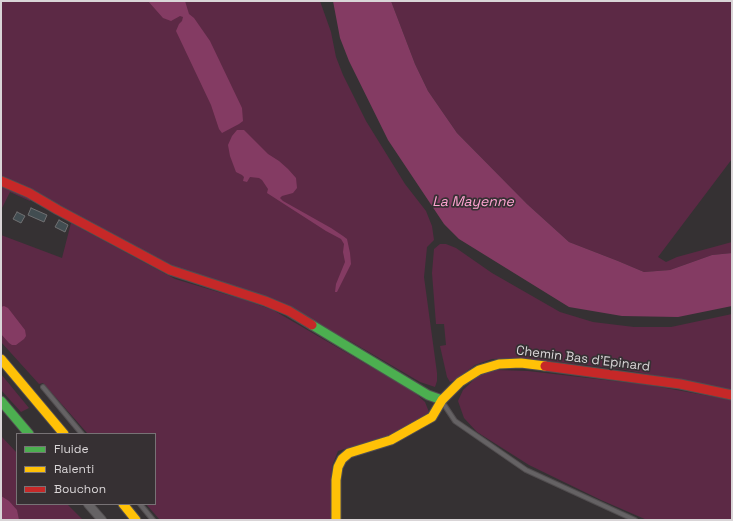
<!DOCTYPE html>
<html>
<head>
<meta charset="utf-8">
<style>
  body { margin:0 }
  #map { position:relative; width:733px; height:521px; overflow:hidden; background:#353133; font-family:"Space Grotesk",sans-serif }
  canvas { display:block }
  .frame { position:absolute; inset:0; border:2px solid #d9d5d7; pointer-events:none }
  .legend { position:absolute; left:16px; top:433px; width:140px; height:72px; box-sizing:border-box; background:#363033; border:1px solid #777275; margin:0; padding:5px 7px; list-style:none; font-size:12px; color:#d9d5d7 }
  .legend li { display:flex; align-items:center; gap:8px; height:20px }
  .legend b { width:20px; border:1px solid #777275 }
</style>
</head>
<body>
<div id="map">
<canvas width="733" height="521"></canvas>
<div class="frame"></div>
<ul class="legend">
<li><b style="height:5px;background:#4caf50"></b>Fluide</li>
<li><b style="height:5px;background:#ffc107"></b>Ralenti</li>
<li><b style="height:5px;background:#c62828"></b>Bouchon</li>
</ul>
</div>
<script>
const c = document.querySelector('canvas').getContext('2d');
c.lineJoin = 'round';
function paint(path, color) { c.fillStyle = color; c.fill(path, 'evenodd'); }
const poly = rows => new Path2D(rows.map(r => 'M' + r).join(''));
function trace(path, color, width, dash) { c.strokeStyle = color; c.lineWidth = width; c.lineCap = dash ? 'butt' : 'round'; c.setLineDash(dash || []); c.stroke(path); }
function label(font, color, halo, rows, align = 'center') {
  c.font = font + ' "Space Grotesk",sans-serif'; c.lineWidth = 3.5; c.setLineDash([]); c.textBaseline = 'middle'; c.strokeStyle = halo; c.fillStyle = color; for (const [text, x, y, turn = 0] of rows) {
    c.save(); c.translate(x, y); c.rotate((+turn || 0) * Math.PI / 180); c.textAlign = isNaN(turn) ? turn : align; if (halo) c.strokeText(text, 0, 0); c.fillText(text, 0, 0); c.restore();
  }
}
paint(poly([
  [1,1,320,1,331,32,336,57,343,75,366,121,405,184,426,211,432,226,434,240,427,247,424,277,437,373,437,381,435,387,420,382,350,341,183,271,34,195,30,201,10,192,1,210],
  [391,1,732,1,732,159,658,257,666,262,677,257,732,242,732,253,712,255,670,270,644,272,618,261,569,242,527,204,457,133,428,91,415,64],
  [71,223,175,279,245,300,273,310,414,392,425,402,429,412,423,419,394,434,338,451,332,466,331,520,160,520,146,504,155,504,155,434,88,434,43,383,39,384,1,342,1,235,62,258],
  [440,244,446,244,456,248,492,273,560,312,593,322,634,327,671,327,732,314,732,390,620,369,524,358,492,359,475,365,453,381,450,382,447,377,440,346,446,345,444,324,436,324,432,273,434,249],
  [497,370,528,371,649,385,732,400,732,520,647,520,601,500,529,465,477,432,464,418,458,401,463,390,481,373],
  [1,374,29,408,21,412,1,390],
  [1,436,17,453,17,504,67,504,83,520,1,520]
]), '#5c2945');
paint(poly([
  [148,1,185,1,189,14,194,18,210,41,242,108,243,121,239,124,222,133,219,129,211,105,176,31,179,24,182,21,183,17,180,16,171,21,163,18],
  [333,1,391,1,415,64,428,91,457,133,527,204,569,242,618,261,644,272,670,270,712,255,732,253,732,306,678,317,622,316,569,307,459,239,444,224,388,140,349,61,340,38],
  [237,130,244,130,268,154,279,161,288,169,296,178,297,188,293,193,282,196,280,198,283,201,331,228,343,236,347,239,350,253,351,264,337,292,335,292,336,284,345,262,343,252,344,244,341,239,326,231,267,193,268,189,262,180,259,178,250,177,247,182,243,181,244,177,242,175,236,172,230,156,228,145,232,136],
  [4,306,8,308,25,330,26,336,24,339,16,345,12,345,9,343,1,334,1,307],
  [1,496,9,501,17,510,19,520,1,520]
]), '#843b63');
const building = poly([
  [31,208,47,215,44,222,28,215,31,208],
  [17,212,25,216,21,223,13,219,17,212],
  [59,220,68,225,65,232,55,227,59,220]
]);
paint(building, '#424d51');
trace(building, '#707072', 1);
const lane = poly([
  [43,387,82,434],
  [443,403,455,421,526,470,635,520],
  [140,504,153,520]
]);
const street = poly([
  [88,504,102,520]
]);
const fast = poly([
  [312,325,428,395,442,400],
  [1,401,29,434]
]);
const slow = poly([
  [1,359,64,434],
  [123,504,136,520],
  [336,520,336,480,338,467,342,459,349,453,391,440,432,417,442,400,460,382,479,370,499,364,521,363,545,366]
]);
const jam = poly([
  [1,181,29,193,58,210,170,270,265,301,289,311,312,325],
  [545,366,680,384,732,395]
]);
trace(lane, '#524e50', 6);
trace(street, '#524e50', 10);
trace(fast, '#524e50', 11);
trace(slow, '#524e50', 11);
trace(jam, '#524e50', 11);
trace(lane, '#656264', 4);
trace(street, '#656264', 8);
trace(fast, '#4caf50', 9);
trace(slow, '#ffc107', 9);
trace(jam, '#c62828', 9);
label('13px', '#d9d5d7', '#363033', [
  ["Chemin Bas d'Epinard",583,359,7]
]);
label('italic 14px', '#ffa4d2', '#363033', [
  ["La Mayenne",473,202]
]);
</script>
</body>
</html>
